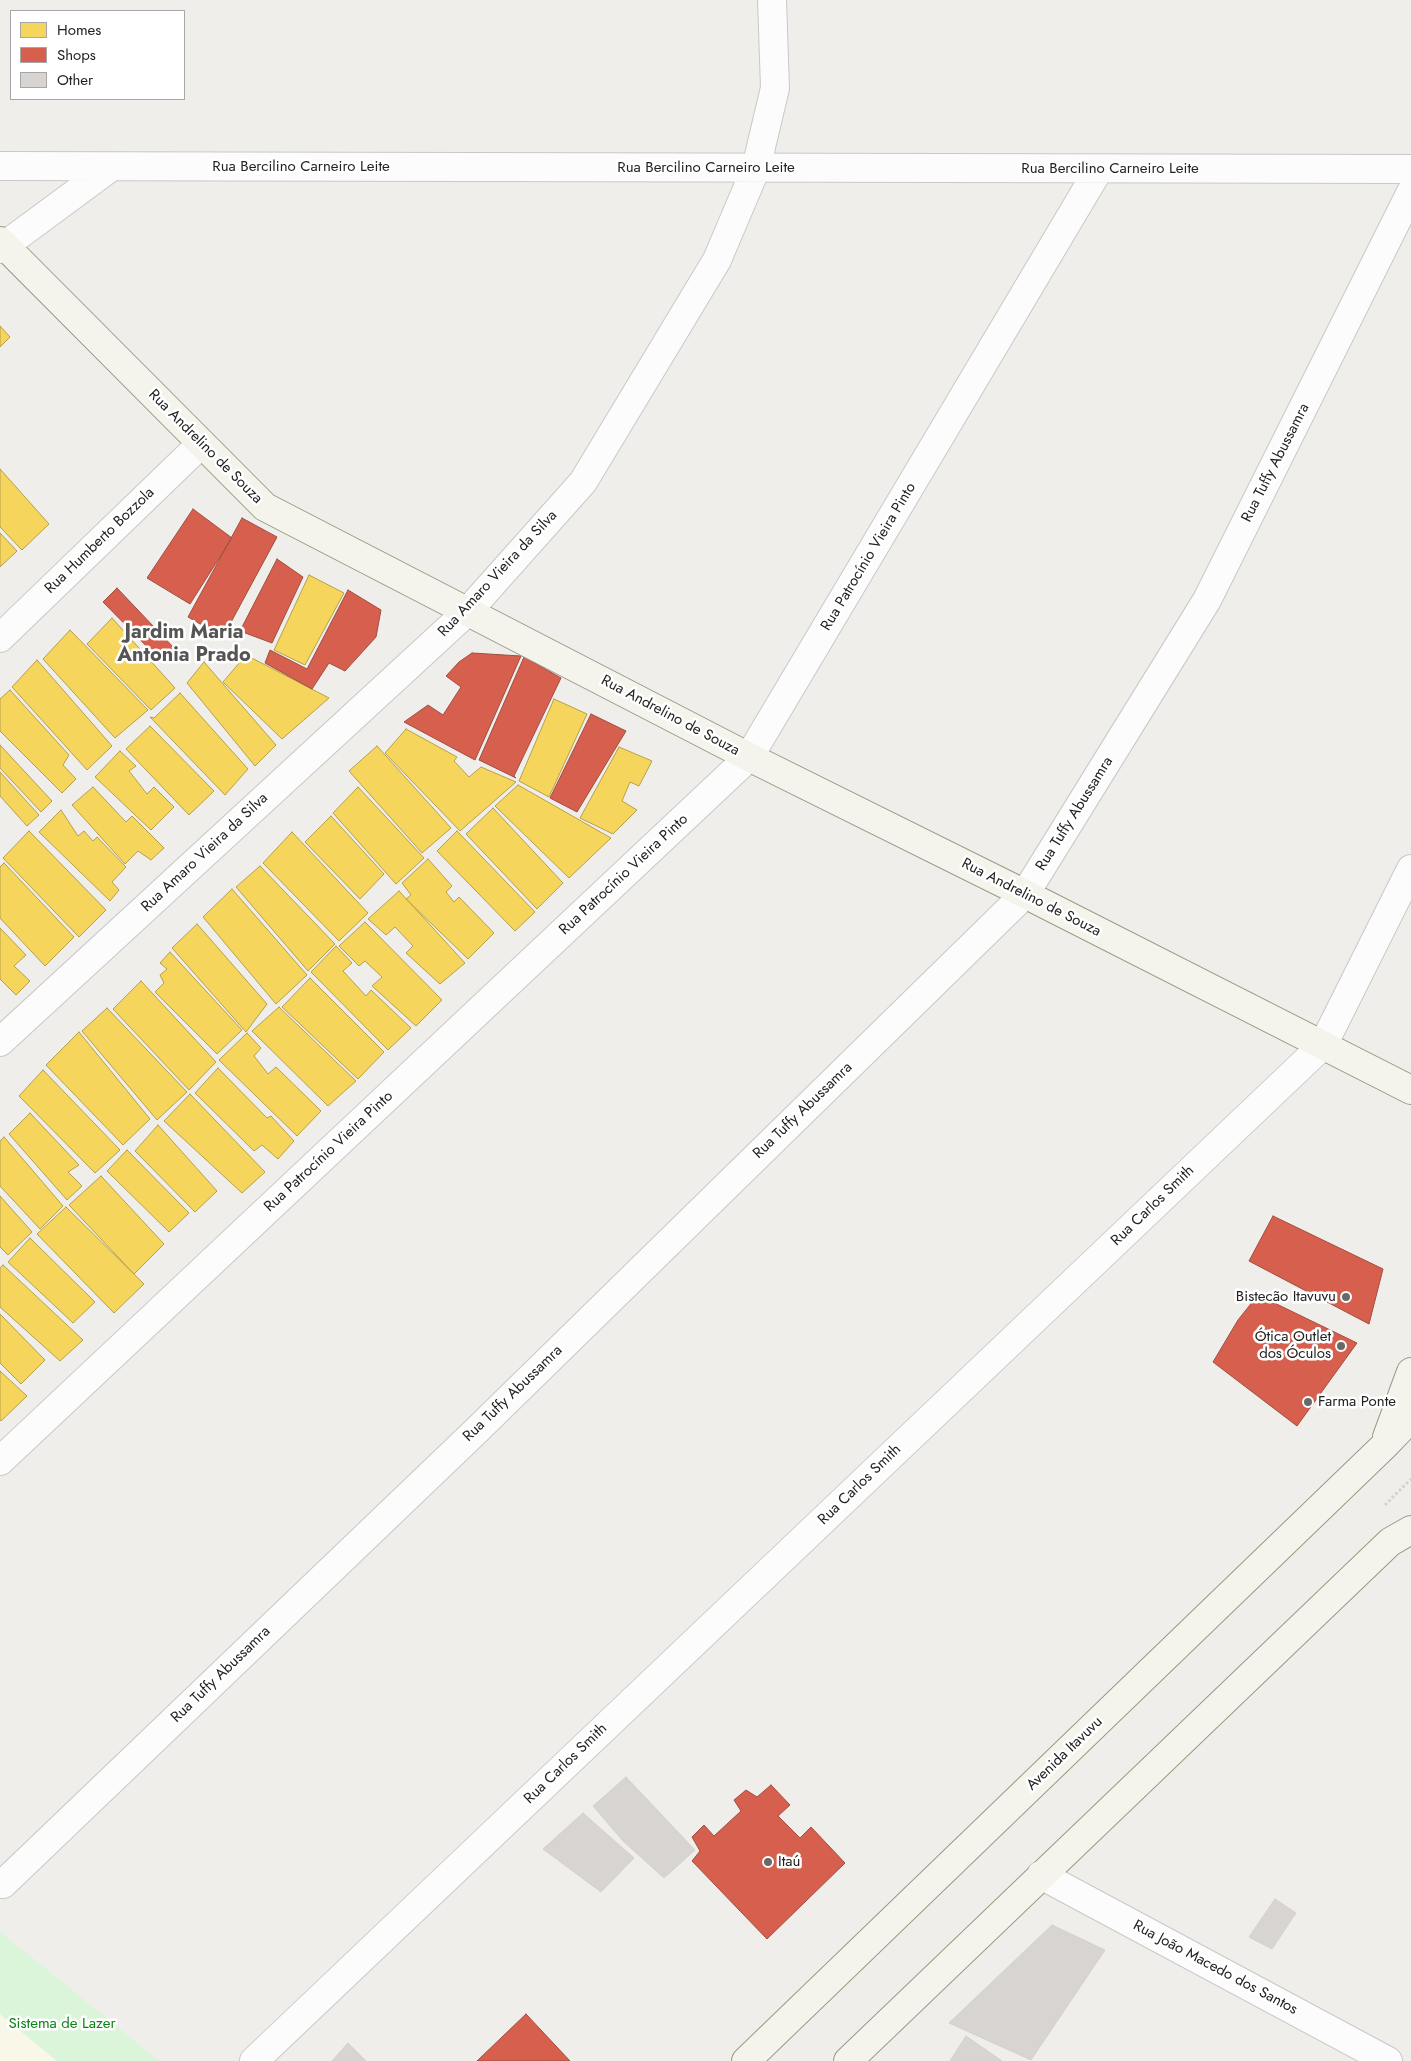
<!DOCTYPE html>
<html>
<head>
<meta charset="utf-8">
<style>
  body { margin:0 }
  #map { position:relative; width:1411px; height:2061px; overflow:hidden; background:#f0eeeb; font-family:Jost,sans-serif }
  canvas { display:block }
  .legend { position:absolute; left:10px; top:10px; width:175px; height:90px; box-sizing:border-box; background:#fff; border:1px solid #a7a7a7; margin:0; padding:6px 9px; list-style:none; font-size:15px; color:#222 }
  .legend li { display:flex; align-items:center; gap:10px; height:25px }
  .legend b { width:25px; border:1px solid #a7a7a7 }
</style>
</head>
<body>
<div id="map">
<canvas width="1411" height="2061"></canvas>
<ul class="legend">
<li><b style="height:14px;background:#f6d55c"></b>Homes</li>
<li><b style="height:14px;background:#d6604d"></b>Shops</li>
<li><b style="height:14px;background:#d7d4d2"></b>Other</li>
</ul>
</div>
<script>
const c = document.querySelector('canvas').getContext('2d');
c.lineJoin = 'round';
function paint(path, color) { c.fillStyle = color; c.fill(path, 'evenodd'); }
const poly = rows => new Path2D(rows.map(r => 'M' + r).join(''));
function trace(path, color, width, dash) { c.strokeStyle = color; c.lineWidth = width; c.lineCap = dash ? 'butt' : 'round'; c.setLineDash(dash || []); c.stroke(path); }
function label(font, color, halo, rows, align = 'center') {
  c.font = font + ' Jost,sans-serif'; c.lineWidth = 5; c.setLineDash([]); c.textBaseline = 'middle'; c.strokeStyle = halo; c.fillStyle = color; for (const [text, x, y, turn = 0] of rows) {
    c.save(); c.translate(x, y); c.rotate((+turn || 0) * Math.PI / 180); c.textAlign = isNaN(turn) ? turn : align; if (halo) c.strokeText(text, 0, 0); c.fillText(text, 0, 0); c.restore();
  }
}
paint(poly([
  [0,2014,57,2061,0,2061]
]), '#f8f7e8');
paint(poly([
  [0,1932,39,1963,159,2061,57,2061,0,2014]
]), '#daf5da');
const homes = poly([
  [0,326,10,337,0,347,0,326],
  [0,469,49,524,22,550,0,527,0,469],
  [0,533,17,551,0,567,0,533],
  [309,575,344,593,305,665,274,650,309,575],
  [112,618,175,688,151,710,87,644,112,618],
  [70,630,148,710,115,738,43,659,70,630],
  [246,655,329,698,282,739,223,682,246,655],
  [37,660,112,746,87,770,12,687,37,660],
  [204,662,276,745,255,766,187,683,204,662],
  [10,690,69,755,63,765,76,779,62,793,0,731,0,699,10,690],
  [180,693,248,769,225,795,150,717,154,718,180,693],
  [554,699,587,714,549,797,519,781,554,699],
  [150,726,214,791,189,815,126,749,150,726],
  [406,729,457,757,454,761,469,777,481,767,516,782,460,831,385,753,406,729],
  [0,745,52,801,41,812,0,768,0,745],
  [377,746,451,828,422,853,349,771,377,746],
  [619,747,652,761,639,786,630,782,622,801,637,810,613,834,580,818,619,747],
  [120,751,136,766,129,771,147,794,154,787,174,807,151,830,95,777,120,751],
  [0,772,39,815,27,826,0,796,0,772],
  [518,785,611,838,569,878,495,806,518,785],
  [93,787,126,822,132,816,164,848,151,860,138,851,125,864,72,805,93,787],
  [358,787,424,858,396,884,333,813,358,787],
  [493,808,563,883,537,909,466,834,493,808],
  [61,810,78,836,84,831,93,841,97,837,126,867,112,882,119,890,110,901,39,832,61,810],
  [331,816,384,874,360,899,305,842,331,816],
  [29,831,106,910,79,937,3,858,29,831],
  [457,831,535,912,515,931,437,851,457,831],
  [292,832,368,913,339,941,263,863,292,832],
  [428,859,452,886,446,892,454,902,459,897,494,933,468,959,406,899,411,895,402,883,428,859],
  [4,863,74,937,45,966,0,918,0,867,4,863],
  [260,866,335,944,308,971,236,887,260,866],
  [232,889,307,975,276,1004,203,917,232,889],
  [399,891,465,963,440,984,406,953,413,946,395,927,386,935,368,919,399,891],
  [365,922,442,1000,416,1026,372,986,382,977,365,961,359,966,339,946,365,922],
  [197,924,267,1004,246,1032,172,948,197,924],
  [0,928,26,955,14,966,30,981,16,995,0,979,0,928],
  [336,946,352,963,343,971,366,996,371,990,411,1028,388,1050,311,972,336,946],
  [170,952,242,1030,217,1054,155,992,164,983,160,975,167,969,160,963,170,952],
  [310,978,384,1052,358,1079,282,1007,310,978],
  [141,981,216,1062,189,1090,113,1009,141,981],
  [279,1007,356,1081,328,1106,252,1031,279,1007],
  [107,1008,187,1092,157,1120,82,1031,107,1008],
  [79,1032,150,1119,123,1145,46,1065,79,1032],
  [247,1033,261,1048,254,1056,268,1074,276,1067,321,1111,297,1136,219,1060,247,1033],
  [218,1068,267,1118,271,1116,294,1141,278,1159,262,1145,254,1151,195,1093,218,1068],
  [43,1070,120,1150,95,1173,19,1096,43,1070],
  [190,1094,265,1172,242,1193,164,1121,190,1094],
  [30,1113,79,1165,68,1172,82,1186,67,1200,9,1134,30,1113],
  [158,1125,217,1191,195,1212,135,1151,158,1125],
  [4,1137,63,1206,40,1229,0,1186,0,1141,4,1137],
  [127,1150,189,1213,169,1232,107,1171,127,1150],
  [101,1176,164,1244,134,1274,69,1205,101,1176],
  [0,1196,32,1232,8,1255,0,1247,0,1196],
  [66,1207,144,1284,114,1313,37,1234,66,1207],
  [30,1238,95,1302,73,1323,8,1262,30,1238],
  [3,1265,83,1340,60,1361,0,1307,0,1268,3,1265],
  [0,1314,45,1360,21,1384,0,1363,0,1314],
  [0,1371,27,1396,1,1421,0,1420,0,1371]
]);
paint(homes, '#f6d55c');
trace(homes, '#b69f4b', 1);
const shops = poly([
  [193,509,232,538,190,604,147,578,193,509],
  [242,518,277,537,223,637,188,617,242,518],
  [277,559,303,577,272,643,240,631,277,559],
  [117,588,174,648,161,661,103,602,117,588],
  [348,590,381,610,376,637,345,671,329,663,312,689,265,663,270,650,307,669,348,590],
  [472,653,521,656,475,760,404,722,428,705,443,715,461,687,446,676,459,662,472,653],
  [524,657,561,678,514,776,516,778,479,760,524,657],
  [591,714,626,731,577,812,550,798,591,714],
  [1273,1216,1383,1269,1369,1324,1249,1261,1273,1216],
  [1258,1295,1357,1343,1297,1426,1213,1362,1238,1320,1258,1295],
  [771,1785,790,1805,778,1816,800,1838,811,1827,845,1863,767,1939,692,1861,700,1851,692,1837,704,1825,714,1836,741,1811,734,1800,746,1790,757,1797,771,1785],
  [526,2014,570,2061,477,2061,526,2014]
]);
paint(shops, '#d6604d');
trace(shops, '#a04d40', 1);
const building = poly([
  [626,1777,695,1850,664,1878,623,1841,593,1806,626,1777],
  [583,1813,634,1858,601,1892,543,1849,583,1813],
  [1275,1899,1296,1913,1272,1949,1249,1937,1275,1899],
  [1052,1925,1105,1950,1031,2060,949,2023,1052,1925],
  [966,2036,1002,2061,950,2061,966,2036],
  [348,2043,366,2061,332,2061,348,2043]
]);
paint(building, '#d7d4d2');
trace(building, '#d3d0cc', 1);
const street = poly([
  [0,166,1411,169],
  [0,249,111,167],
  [0,638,201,444],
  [0,1042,468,611,583,482,717,260,756,168,775,88,772,0],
  [0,1461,749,757,1099,169],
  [1041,1875,1388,2061],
  [3,1884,475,1432,1025,894,1207,600,1411,192],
  [254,2061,1323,1045,1411,869]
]);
const secondary = poly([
  [0,241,265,507,749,757,1025,894,1411,1090],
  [1387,1437,1411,1372],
  [746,2061,1383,1447,1411,1418],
  [848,2061,1390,1542,1411,1530]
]);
trace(street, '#c9c8c7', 30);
trace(secondary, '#999a82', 30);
trace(poly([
  [1385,1505,1411,1479]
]), '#dccecd', 3, [2.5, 2.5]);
trace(street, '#fdfcfc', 28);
trace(secondary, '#f4f4ed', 28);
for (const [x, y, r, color] of [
  [1346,1297,5,"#6a6968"],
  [1341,1346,5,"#6a6968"],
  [1308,1402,5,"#6a6968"],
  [768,1862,5,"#6a6968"]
]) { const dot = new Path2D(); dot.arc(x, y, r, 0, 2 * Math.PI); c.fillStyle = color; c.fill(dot); trace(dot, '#fff', 2); }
label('15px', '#222', '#fff', [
  ["Rua Bercilino Carneiro Leite",301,167],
  ["Rua Bercilino Carneiro Leite",706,168],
  ["Rua Bercilino Carneiro Leite",1110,169],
  ["Rua Andrelino de Souza",205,447,45],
  ["Rua Tuffy Abussamra",1276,463,-63],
  ["Rua Humberto Bozzola",100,541,-44],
  ["Rua Patrocínio Vieira Pinto",869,557,-59],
  ["Rua Amaro Vieira da Silva",498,574,-47],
  ["Rua Andrelino de Souza",670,716,28],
  ["Rua Tuffy Abussamra",1075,814,-58],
  ["Rua Amaro Vieira da Silva",205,853,-43],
  ["Rua Patrocínio Vieira Pinto",624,875,-43],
  ["Rua Andrelino de Souza",1031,898,27],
  ["Rua Tuffy Abussamra",803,1111,-44],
  ["Rua Patrocínio Vieira Pinto",329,1152,-43],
  ["Rua Carlos Smith",1153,1206,-44],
  ["Rua Tuffy Abussamra",513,1394,-44],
  ["Rua Carlos Smith",860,1485,-44],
  ["Rua Tuffy Abussamra",221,1675,-44],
  ["Avenida Itavuvu",1065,1754,-44],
  ["Rua Carlos Smith",566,1764,-44],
  ["Rua João Macedo dos Santos",1215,1968,28]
]);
label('15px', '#222', '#fff', [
  ["Bistecão Itavuvu",1336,1297],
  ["Ótica Outlet",1331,1337],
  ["dos Óculos",1331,1354],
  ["Farma Ponte",1318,1402,"left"],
  ["Itaú",778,1862,"left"]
], 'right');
label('15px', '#0c8416', '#fff', [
  ["Sistema de Lazer",62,2024]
]);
label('bold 20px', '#555', '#fff', [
  ["Jardim Maria",184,633],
  ["Antonia Prado",184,656]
]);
</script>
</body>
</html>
